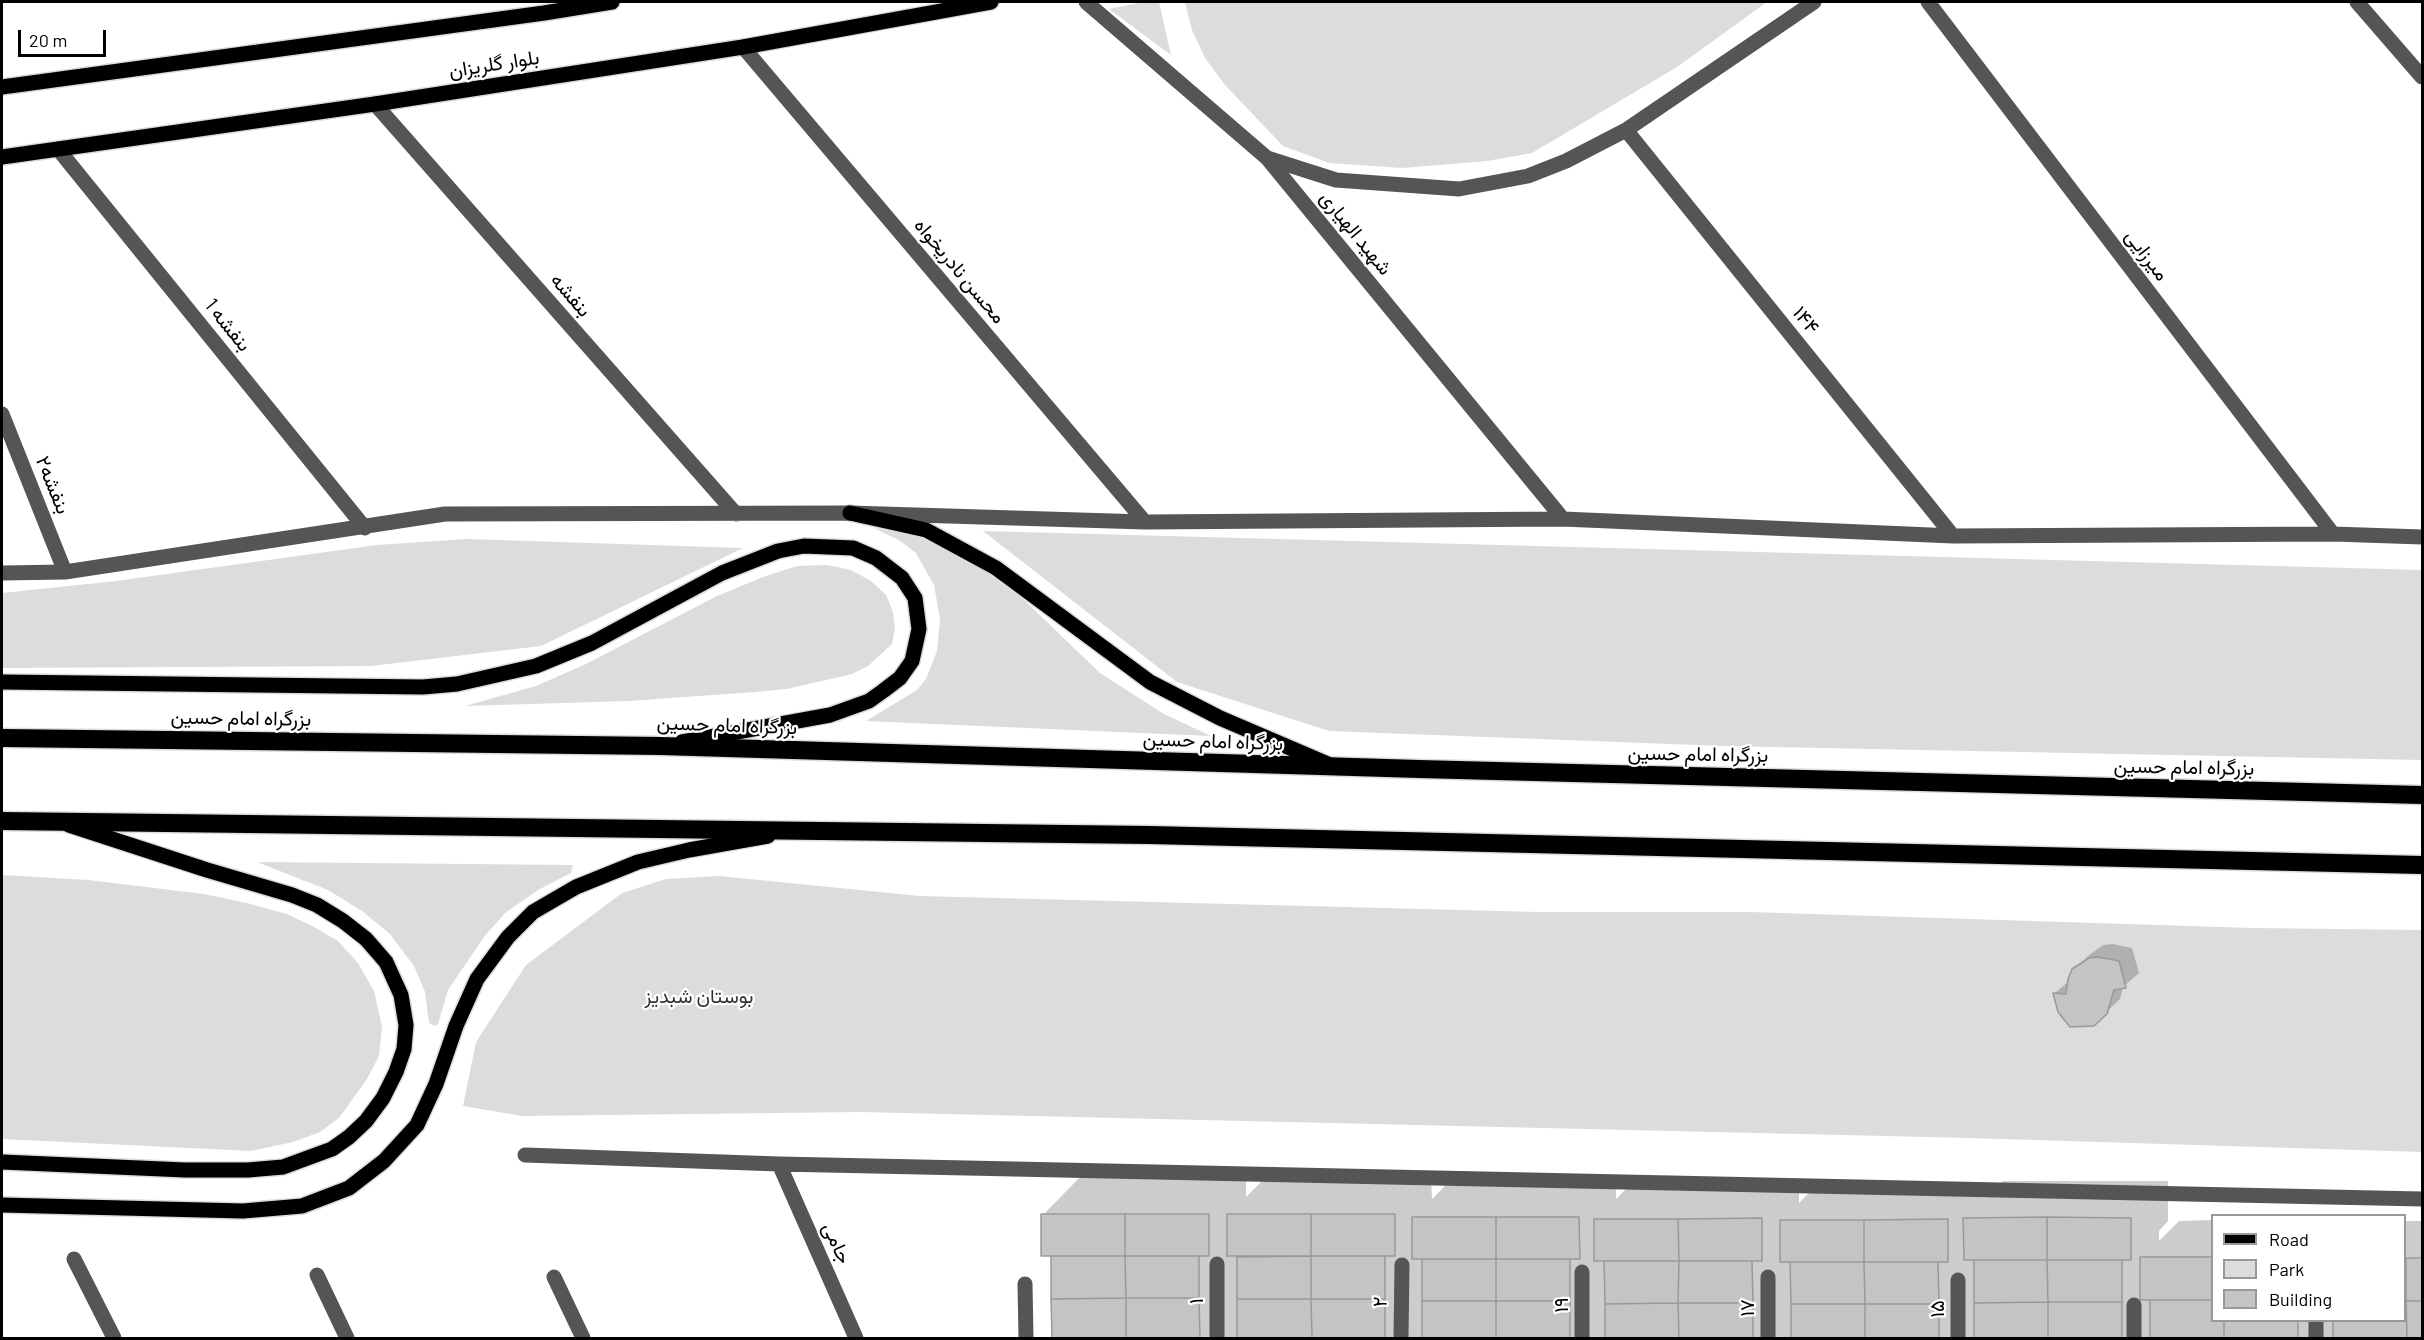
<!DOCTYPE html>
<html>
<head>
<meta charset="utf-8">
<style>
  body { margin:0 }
  #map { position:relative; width:2424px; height:1340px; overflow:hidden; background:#fff; font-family:Barlow,sans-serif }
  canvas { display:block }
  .frame { position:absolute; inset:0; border:3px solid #000; pointer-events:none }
  .legend { position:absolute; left:2211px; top:1214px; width:195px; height:108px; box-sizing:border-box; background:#fff; border:2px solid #999; margin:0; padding:8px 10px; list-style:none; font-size:18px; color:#000 }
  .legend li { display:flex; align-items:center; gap:12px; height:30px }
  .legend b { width:30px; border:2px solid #999 }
  .scale { position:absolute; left:18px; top:30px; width:88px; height:27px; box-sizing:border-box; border:3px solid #000; border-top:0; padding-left:8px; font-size:18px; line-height:21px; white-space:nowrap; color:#000; -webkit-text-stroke:4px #fff; paint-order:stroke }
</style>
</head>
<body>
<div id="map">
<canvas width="2424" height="1340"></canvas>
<div class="frame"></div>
<ul class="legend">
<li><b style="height:8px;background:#000"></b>Road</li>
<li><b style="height:16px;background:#dcdcdc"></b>Park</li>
<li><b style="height:16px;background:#c4c4c4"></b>Building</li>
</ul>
<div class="scale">20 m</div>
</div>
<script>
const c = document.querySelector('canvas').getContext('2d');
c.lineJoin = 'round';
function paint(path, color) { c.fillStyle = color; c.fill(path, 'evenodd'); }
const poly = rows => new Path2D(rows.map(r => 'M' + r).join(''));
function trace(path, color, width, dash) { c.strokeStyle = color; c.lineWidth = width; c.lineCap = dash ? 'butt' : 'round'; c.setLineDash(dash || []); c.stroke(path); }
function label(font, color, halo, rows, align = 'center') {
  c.font = font + ' Barlow,Vazirmatn,sans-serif'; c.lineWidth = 4.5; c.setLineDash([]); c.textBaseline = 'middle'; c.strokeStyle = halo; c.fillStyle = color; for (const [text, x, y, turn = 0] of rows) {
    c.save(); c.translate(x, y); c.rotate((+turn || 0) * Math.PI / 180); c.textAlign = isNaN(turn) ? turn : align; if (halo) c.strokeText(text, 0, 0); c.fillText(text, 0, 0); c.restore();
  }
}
paint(poly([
  [1143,2,1159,2,1171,55,1109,9],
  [1185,2,1767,2,1677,67,1532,153,1487,161,1402,168,1329,163,1283,146,1225,85,1205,58,1192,30],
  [873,528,913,535,933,543,983,570,1023,599,1100,673,1164,714,1211,736,866,721,917,690,926,679,937,651,940,619,934,585,916,553,899,540],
  [983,531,2422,570,2422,760,1723,746,1329,731,1177,682],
  [467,539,743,548,541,646,371,666,2,668,2,593,116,581,377,545],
  [827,565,851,570,871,581,886,595,893,612,895,628,892,644,868,666,852,674,787,689,755,692,628,701,465,706,536,686,586,664,717,596,763,577,797,566],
  [257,862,573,865,571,873,538,890,505,913,484,937,448,990,438,1024,435,1026,429,1023,425,992,414,966,390,934,362,911,328,890],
  [2,875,88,880,204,894,247,903,287,914,314,927,338,941,358,963,374,991,382,1027,379,1056,367,1079,339,1118,320,1132,293,1142,251,1151,2,1139],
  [719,876,920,896,1538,912,1750,912,2252,928,2422,930,2422,1152,1970,1138,861,1112,522,1116,463,1106,476,1042,526,965,622,893,666,879]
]), '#dcdcdc');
paint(poly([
  [2113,944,2132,948,2139,973,2123,987,2120,999,2093,1025,2054,994,2069,981,2074,970,2088,956,2103,945],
  [1080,1177,1246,1177,1246,1197,1266,1177,1431,1177,1432,1199,1451,1180,1616,1180,1616,1199,1633,1182,1799,1182,1799,1203,1819,1183,1985,1182,1985,1198,2003,1181,2168,1181,2168,1221,2159,1231,2159,1241,2179,1221,2212,1220,2212,1320,2404,1320,2404,1221,2422,1221,2422,1338,1053,1338,1053,1255,1043,1215]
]), '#0003');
const building = poly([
  [2098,957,2119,961,2126,988,2114,990,2107,1014,2094,1026,2070,1027,2058,1012,2053,993,2066,994,2068,979,2072,969,2089,958,2098,957],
  [1041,1214,1125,1214,1125,1256,1041,1256,1041,1214],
  [1125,1214,1209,1214,1209,1256,1125,1256,1125,1214],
  [1227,1214,1311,1214,1311,1256,1227,1256,1227,1214],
  [1311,1214,1395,1214,1395,1256,1311,1256,1311,1214],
  [1412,1217,1496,1217,1496,1259,1412,1259,1412,1217],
  [1496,1217,1579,1217,1580,1259,1496,1259,1496,1217],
  [2047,1217,2047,1260,1964,1260,1963,1218,2047,1217],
  [2047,1217,2131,1218,2131,1260,2047,1260,2047,1217],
  [1762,1218,1762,1261,1679,1261,1678,1219,1762,1218],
  [1594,1219,1678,1219,1679,1261,1594,1261,1594,1219],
  [1948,1219,1948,1262,1864,1262,1864,1220,1948,1219],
  [1780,1220,1864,1220,1864,1262,1780,1262,1780,1220],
  [1051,1256,1125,1256,1126,1298,1051,1299,1051,1256],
  [1125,1256,1199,1256,1199,1298,1126,1298,1125,1256],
  [1311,1256,1311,1299,1237,1299,1237,1257,1311,1256],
  [1311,1256,1385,1256,1385,1299,1311,1299,1311,1256],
  [2140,1257,2212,1257,2212,1300,2140,1300,2140,1257],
  [2404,1258,2406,1258,2406,1301,2404,1301,2404,1258],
  [2406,1258,2422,1258,2422,1301,2406,1301,2406,1258],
  [1422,1259,1496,1259,1496,1301,1422,1301,1422,1259],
  [1496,1259,1570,1259,1570,1301,1496,1301,1496,1259],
  [1974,1260,2047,1260,2048,1302,1974,1303,1974,1260],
  [2047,1260,2122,1260,2122,1302,2048,1302,2047,1260],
  [1604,1261,1679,1261,1678,1303,1605,1304,1604,1261],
  [1679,1261,1752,1261,1753,1303,1678,1303,1679,1261],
  [1790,1262,1864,1262,1865,1304,1791,1304,1790,1262],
  [1864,1262,1938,1262,1939,1304,1865,1304,1864,1262],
  [1126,1298,1199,1298,1200,1338,1126,1338,1126,1298],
  [1126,1298,1126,1338,1052,1338,1051,1299,1126,1298],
  [1237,1299,1311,1299,1312,1338,1237,1338,1237,1299],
  [1311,1299,1385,1299,1385,1338,1312,1338,1311,1299],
  [2150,1300,2212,1300,2212,1320,2224,1320,2224,1338,2150,1338,2150,1300],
  [1422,1301,1496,1301,1496,1338,1422,1338,1422,1301],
  [1496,1301,1570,1301,1570,1338,1496,1338,1496,1301],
  [2404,1301,2406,1301,2407,1338,2333,1338,2333,1320,2404,1320,2404,1301],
  [2406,1301,2422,1301,2422,1338,2407,1338,2406,1301],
  [2048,1302,2048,1338,1974,1338,1974,1303,2048,1302],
  [2048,1302,2122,1302,2122,1338,2048,1338,2048,1302],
  [1678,1303,1753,1303,1753,1338,1679,1338,1678,1303],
  [1678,1303,1679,1338,1605,1338,1605,1304,1678,1303],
  [1791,1304,1865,1304,1865,1338,1791,1338,1791,1304],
  [1865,1304,1939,1304,1939,1338,1865,1338,1865,1304],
  [2224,1320,2298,1320,2298,1338,2224,1338,2224,1320]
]);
paint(building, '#c4c4c4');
trace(building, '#999', 1.5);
const major = poly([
  [2,87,544,13,612,2],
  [2,157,375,104,743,47,991,2],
  [850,513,926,530,996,568,1150,682,1220,718,1330,765],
  [2,682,423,687,457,684,536,666,592,643,722,573,778,551,804,546,853,548,876,558,902,578,915,598,919,629,912,661,900,678,883,691,869,701,830,715,682,742],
  [2,1162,185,1170,248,1170,283,1167,332,1149,349,1137,366,1121,383,1098,396,1072,404,1049,406,1025,401,995,386,962,366,939,343,921,317,905,292,895,207,870,69,825],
  [2,1205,243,1211,302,1206,349,1188,384,1161,417,1125,436,1084,456,1026,477,979,508,937,533,912,576,887,638,862,689,850,768,836]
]);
const highway = poly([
  [2,738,661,746,1419,769,2422,795],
  [2,821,1149,835,2422,865]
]);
trace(major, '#dbdbdb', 18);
trace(highway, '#dbdbdb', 21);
trace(poly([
  [1086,2,1267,158,1563,519],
  [1928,2,2333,534],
  [2357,2,2422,77],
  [743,47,1145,522],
  [375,104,736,514],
  [1626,130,1953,536],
  [58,149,365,528],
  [1267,158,1336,180,1459,189,1528,176,1566,161,1626,130,1814,2],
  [2,414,65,572],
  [2,573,65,572,445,514,850,513,1145,522,1563,519,1953,536,2333,534,2422,537],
  [525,1155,779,1164,2422,1199],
  [779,1164,856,1338],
  [74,1259,114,1338],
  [1582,1272,1582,1338],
  [317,1275,347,1338],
  [554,1277,583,1338],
  [1768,1277,1768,1338],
  [1025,1284,1026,1338],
  [2134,1305,2134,1338],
  [1217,1338,1217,1264],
  [1401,1338,1402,1265],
  [1958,1338,1958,1280],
  [2316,1338,2316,1320]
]), '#555', 15);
trace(major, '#000', 15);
trace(highway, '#000', 18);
label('20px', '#000', '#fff', [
  ["بلوار گلریزان",494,64,-9],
  ["شهید الهیاری",1356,233,51],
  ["میرزایی",2147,255,53],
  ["محسن نادریخواه",960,271,50],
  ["بنفشه",571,295,49],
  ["۱۴۴",1806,320,51],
  ["بنفشه 1",228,325,51],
  ["بنفشه۲",53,485,68],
  ["بزرگراه امام حسین",241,718,1],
  ["بزرگراه امام حسین",727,725,2],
  ["بزرگراه امام حسین",1213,741,2],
  ["بزرگراه امام حسین",1698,754,1],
  ["بزرگراه امام حسین",2184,767,1],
  ["جامی",837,1243,66],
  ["۱",1196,1301,-90],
  ["۲",1380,1302,-89],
  ["۱۹",1561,1305,-90],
  ["۱۷",1747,1308,-90],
  ["۱۵",1937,1309,-90]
]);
label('20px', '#333', '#fff', [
  ["بوستان شبدیز",699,996]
]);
</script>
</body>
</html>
